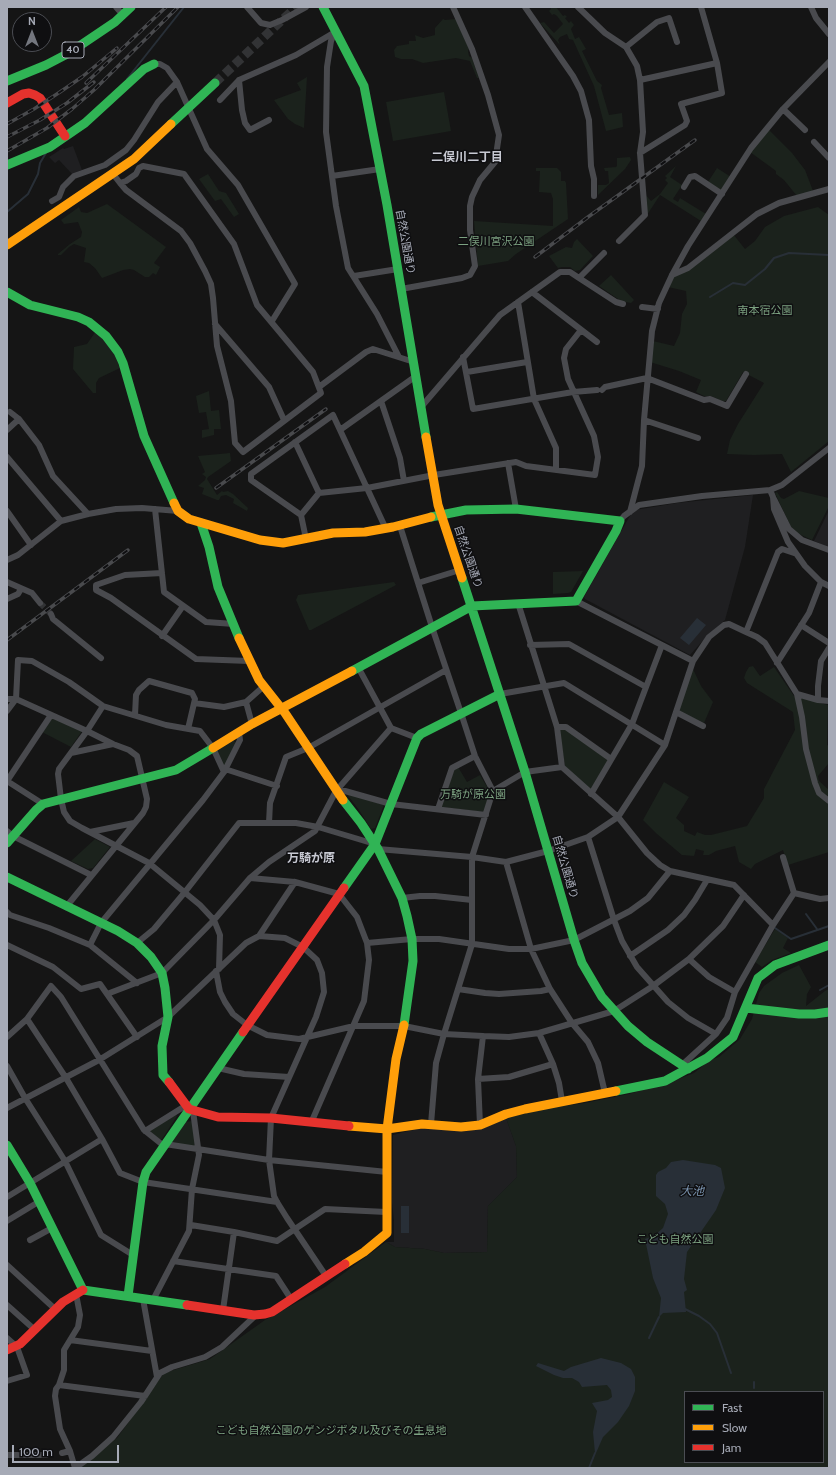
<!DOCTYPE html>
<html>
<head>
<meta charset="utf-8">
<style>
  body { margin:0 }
  #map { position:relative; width:836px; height:1475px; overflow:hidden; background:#151515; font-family:Cabin,sans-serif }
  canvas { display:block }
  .frame { position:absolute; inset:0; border:8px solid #a6aab6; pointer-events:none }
  .legend { position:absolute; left:684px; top:1391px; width:140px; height:72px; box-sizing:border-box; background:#0f0f11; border:1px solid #4b4d53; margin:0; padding:5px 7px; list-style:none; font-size:12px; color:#a6aab6 }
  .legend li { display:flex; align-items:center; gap:8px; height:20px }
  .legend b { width:20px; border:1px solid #4b4d53 }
  .north { position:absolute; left:12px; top:12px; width:40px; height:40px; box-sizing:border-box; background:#0f0f11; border:1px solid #4b4d53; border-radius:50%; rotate:0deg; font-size:11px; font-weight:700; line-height:16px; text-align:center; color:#a6aab6 }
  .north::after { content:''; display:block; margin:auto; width:14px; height:18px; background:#73767e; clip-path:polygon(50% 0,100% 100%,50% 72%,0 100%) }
  .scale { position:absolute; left:12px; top:1445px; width:107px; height:18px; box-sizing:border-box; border:2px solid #a6aab6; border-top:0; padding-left:5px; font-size:12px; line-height:14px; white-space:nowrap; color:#a6aab6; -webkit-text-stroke:3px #0f0f11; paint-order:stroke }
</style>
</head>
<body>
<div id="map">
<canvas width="836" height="1475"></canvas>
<div class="frame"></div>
<ul class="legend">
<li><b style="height:5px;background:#30b455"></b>Fast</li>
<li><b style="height:5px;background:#ff9f0a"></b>Slow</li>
<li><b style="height:5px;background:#e5322d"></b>Jam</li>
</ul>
<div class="north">N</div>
<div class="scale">100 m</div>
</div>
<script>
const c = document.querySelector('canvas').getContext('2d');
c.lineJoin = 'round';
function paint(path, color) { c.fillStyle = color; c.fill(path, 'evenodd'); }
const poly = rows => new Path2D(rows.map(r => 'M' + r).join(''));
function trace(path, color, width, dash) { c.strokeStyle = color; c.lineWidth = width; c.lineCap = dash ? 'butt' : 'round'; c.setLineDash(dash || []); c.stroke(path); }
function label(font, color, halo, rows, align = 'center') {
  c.font = font + ' Cabin,"Noto Sans JP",sans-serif'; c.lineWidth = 3; c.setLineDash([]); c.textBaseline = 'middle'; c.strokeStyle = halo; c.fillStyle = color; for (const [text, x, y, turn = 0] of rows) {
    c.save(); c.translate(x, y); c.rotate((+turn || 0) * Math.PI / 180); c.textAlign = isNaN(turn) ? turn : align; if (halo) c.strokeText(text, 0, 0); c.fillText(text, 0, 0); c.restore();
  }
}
paint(poly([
  [73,146,82,170,72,174,59,160,55,163,49,157,63,148,64,149],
  [753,495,745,547,725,620,707,636,690,655,585,599,584,597,631,514,635,510,677,503],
  [829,510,829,548,814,541],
  [506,1118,516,1146,517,1177,488,1206,487,1252,444,1253,425,1249,395,1247,386,1242,394,1242,394,1221,392,1202,393,1135,404,1132,423,1128]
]), '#1f1f21');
paint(poly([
  [550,7,556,7,563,16,565,15,567,17,565,18,569,23,571,21,574,25,571,29,575,39,579,37,586,49,582,51,597,81,602,85,601,88,609,115,622,113,623,127,606,131,594,86,573,40,569,39,567,34,560,37,558,40,560,45,540,23,544,22,554,33,563,24,557,16,554,14,552,15,549,11,551,9],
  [443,19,445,20,456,19,469,49,468,51,469,56,472,58,479,78,477,78,470,61,456,58,423,63,412,59,401,59,395,57,394,50,397,46,409,44,409,41,416,41,415,35,423,38,435,35,435,28],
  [307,77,304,127,304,128,295,124,288,119,274,100,301,90,297,83],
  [444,92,451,131,393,141,386,102],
  [768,129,792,153,805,170,813,191,797,196,784,180,776,174,776,171,772,168,750,152],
  [630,157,631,160,625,169,598,195,598,185,606,185,609,183,608,171,605,171,604,168,616,167,617,166,617,158],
  [676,166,670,177,682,185,673,199,678,202,680,198,706,214,701,221,660,195,647,215,645,194,651,201,660,194,668,183,665,180,667,178,665,176],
  [536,168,557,168,561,172,561,181,565,181,566,183,568,219,516,254,508,261,478,266,474,221,553,226,553,199,551,193,539,192,540,171,536,171],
  [717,168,731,177,722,191,708,182],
  [208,174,219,191,226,193,239,214,234,217,221,199,215,201,199,179],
  [107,204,166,247,154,263,160,267,156,275,153,273,149,277,145,277,134,270,130,269,123,270,102,278,95,268,89,263,84,262,86,248,74,244,69,247,61,255,58,255,58,254,70,244,81,237,82,232,78,222,64,224,61,220,79,207,81,212,87,213],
  [818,207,829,215,829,441,791,472,782,454,754,455,727,454,730,440,738,424,764,383,743,372,726,401,722,401,711,396,704,396,696,392,701,380,679,371,650,362,653,341,674,346,680,333,682,314,687,304,686,291,668,287,674,276,733,234,745,249,755,241,765,227,784,216],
  [577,239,593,256,580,270,575,271,570,267,562,267,558,268,549,256,566,247,572,248,574,242],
  [611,275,634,300,631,303,621,301,599,286],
  [96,331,104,339,115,356,120,368,99,378,96,383,96,393,93,393,73,369,74,347,87,344],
  [209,391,211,411,219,410,221,429,214,429,214,435,202,438,202,430,209,429,206,412,199,413,196,396],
  [230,453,231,461,208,477,207,479,217,495,222,491,223,492,228,491,233,494,248,508,247,511,233,503,234,499,226,495,221,496,219,500,217,500,202,494,204,488,198,486,205,480,206,477,202,474,205,472,198,456],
  [799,491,829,498,829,506,812,540,795,532,791,527,775,493,777,492,781,498,784,499],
  [583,571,571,592,568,593,553,594,553,572],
  [394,582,396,585,311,630,309,630,296,600,298,595],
  [753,666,760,676,774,667,794,696,828,705,827,745,829,746,829,763,818,776,819,781,829,790,829,852,788,865,783,850,755,864,751,869,739,862,735,846,716,851,709,855,703,855,704,851,696,849,694,856,682,855,657,834,643,820,664,782,689,797,676,818,684,825,684,831,695,836,697,832,705,835,711,835,747,826,764,798,764,789,795,730,793,712,747,683,744,678,746,672,749,667],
  [693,669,701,686,713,702,704,723,680,712,679,708],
  [52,718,82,731,71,747,42,732],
  [559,729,566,729,609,759,590,790,565,766],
  [232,739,236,743,224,767,215,748],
  [458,767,467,782,480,775,490,792,484,812,441,807,454,770],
  [346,793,384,805,375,828,371,829,359,810],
  [95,839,110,847,93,868,88,869,71,861],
  [775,929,788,938,783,948,791,953,772,960,762,967,755,962],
  [799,965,811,987,807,994,806,1006,825,991,829,989,829,1468,76,1468,117,1438,164,1373,210,1359,265,1320,325,1287,386,1242,395,1247,425,1249,444,1253,487,1252,488,1206,517,1177,516,1146,506,1118,549,1108,585,1103,629,1094,676,1080,694,1073,710,1060,719,1057,740,1039,752,1019,759,993,764,986,782,973],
  [685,1392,823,1392,823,1462,685,1462],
  [176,1114,177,1116,162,1139,159,1139,151,1132,151,1130],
  [192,1121,196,1147,173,1144,172,1142,185,1122]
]), '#1b221c');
paint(poly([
  [697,618,706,625,689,645,680,638],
  [683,1160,715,1165,721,1168,725,1188,716,1210,687,1252,684,1279,687,1290,684,1292,686,1312,663,1313,659,1317,661,1298,653,1278,645,1239,654,1236,663,1228,668,1214,665,1204,656,1196,656,1175,658,1172,666,1168,671,1162],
  [401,1206,409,1206,409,1233,401,1233],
  [601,1358,621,1363,631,1369,635,1377,635,1391,629,1406,618,1422,603,1437,596,1453,595,1453,593,1432,597,1411,592,1403,608,1400,612,1397,611,1390,607,1385,582,1387,579,1382,572,1378,563,1378,554,1375,536,1366,538,1363,564,1371,571,1367]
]), '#282f37');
trace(poly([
  [127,79,184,7],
  [7,212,28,194,38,174,40,163,46,153],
  [710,297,733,283,745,285,765,269,774,258,789,253,829,255],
  [806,914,817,929],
  [775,928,791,939,829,926],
  [820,990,829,985],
  [685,1309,699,1316,710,1324,717,1333,731,1373],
  [649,1338,659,1317],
  [754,1382,754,1388],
  [589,1468,595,1453]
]), '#282f37', 2);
trace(poly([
  [40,603,51,614]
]), '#323335', 6, [6, 3]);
trace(poly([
  [215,83,296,7]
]), '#323335', 9, [9, 4.5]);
trace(poly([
  [116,7,123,15],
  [247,7,261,23,270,25,282,20,306,7],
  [525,7,573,76,581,91,589,120,591,166,594,179,594,196],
  [578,7,605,33,626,47,637,66,640,80,643,132,640,153,645,215,619,241],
  [811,7,816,18,829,34],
  [335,32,331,41,327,67,326,132,336,206,348,268,377,314,399,357],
  [626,47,657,22,669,18,677,42],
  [154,64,160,64,167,68,177,82,207,149,238,185,295,284,272,321],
  [239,80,242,110,245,123,250,130,269,120],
  [640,80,717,63],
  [220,100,239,80,296,55,335,32],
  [783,109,805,130],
  [814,142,829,158],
  [640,153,685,125,687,121,681,104,722,93,717,63,701,7],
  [113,174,120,183,126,181,136,174,139,168,143,166,184,174,234,244,257,305,313,372,321,393,243,452,235,443,231,401,217,346,213,298,211,284,205,271,190,243,181,231,126,190,120,183],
  [332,176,380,169],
  [684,187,690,177,695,176,722,194],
  [52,201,59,197,63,187,74,176,105,165,126,150,134,140,158,102,177,82],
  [672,275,688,268,757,214,779,203,829,189],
  [354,276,398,269],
  [579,278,616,302,623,304],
  [401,289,462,278,470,275,475,266,470,230,470,206,472,197,480,180,495,162,499,135,488,95,472,49,453,7],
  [532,292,597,342],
  [518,302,534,399,556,448,556,470],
  [642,307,658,309],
  [215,324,269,387,284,420],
  [463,357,473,409,573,392,597,390],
  [467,372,527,362],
  [319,387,366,352,373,349,414,362],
  [602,390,605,387,647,378,704,400,710,399,727,406,746,374],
  [381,401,400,458,404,481],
  [422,406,500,315,560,272,570,272,579,278,604,253],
  [10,412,19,419,39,445,53,476,88,514],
  [644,420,698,438],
  [7,430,19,419],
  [340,430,386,529],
  [295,442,319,493],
  [7,457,61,521],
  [508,463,516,509],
  [770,490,773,497,774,509,788,542,805,566,821,582,809,613,777,663],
  [774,499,789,529,802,540,829,550],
  [155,509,164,592,206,622,234,624],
  [7,511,31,545],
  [630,512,642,466,644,420,652,331,659,303,672,275,688,246,751,148,783,109,829,62],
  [301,515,319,493,367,488,434,475,516,462,526,466,595,475,598,457,594,436,568,379,564,358,566,349,581,330],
  [620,521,624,516,639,505,702,496,770,490,782,485,829,448],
  [400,526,432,627,461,713,475,756,493,791],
  [306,539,301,515,251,480,251,474,333,415,340,430,416,376],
  [7,560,18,555,61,521,88,514,116,509,142,508,178,511],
  [162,573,125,575,96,585,96,590,111,598,196,659,249,661],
  [7,582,32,593,40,603],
  [821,582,829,586],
  [418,583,460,570],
  [7,599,18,594,21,589],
  [576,601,693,661],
  [518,603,557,727,562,767],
  [51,614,53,619,101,658],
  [801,625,829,643],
  [746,632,778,552,782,549,794,553],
  [162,636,183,606],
  [530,645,569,644,646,687],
  [358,667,391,728,417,738],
  [500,694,564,683,665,745],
  [797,694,802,717,806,749,815,783,819,793,829,801],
  [7,699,16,699,87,731,113,744,129,750,137,756,147,799,146,807,143,813,66,907],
  [818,700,818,686,821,661,829,648],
  [194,703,224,707,246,702],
  [103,706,87,731,59,769,58,774,61,799,64,812,70,821,82,828,149,863,200,905,214,920,220,935,219,969],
  [7,711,16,699,18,660,32,661,69,682,103,706,166,725,200,731,213,748,224,772],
  [676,712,703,726],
  [135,715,136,695,139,690,149,681,192,693,195,699,188,729],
  [252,724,246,702,264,686],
  [557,727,566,727,611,759],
  [71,753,113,744],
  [225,769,277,786],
  [7,781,51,715],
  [7,781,43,804],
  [338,789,391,804,486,815],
  [591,794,632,724,662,645],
  [438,809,452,768,475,756],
  [269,823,270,803,286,757,308,748,446,670],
  [7,831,13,836,91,875],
  [90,832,134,823],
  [588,837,614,920,622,941,637,967,668,1002,688,1018,716,1034],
  [378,849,472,857,506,862,548,851,588,837,618,817,665,745,693,661,709,637,724,625,729,624,746,632,757,637,765,643,797,694,818,700,829,701],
  [506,862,531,949,550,989,572,1023,588,1042,598,1063,605,1093],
  [250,878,295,882,339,894,357,917,367,943,369,960,364,1001,311,1123],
  [794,893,820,899,829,898],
  [402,898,420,896,435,896,472,900],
  [7,912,10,915,49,928,90,945,137,983],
  [259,936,295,882],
  [137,943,154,929,185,892,239,823,296,823,318,827,375,844],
  [367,943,412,939,439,939,509,949,531,949,574,940,630,911,648,898,670,871],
  [7,945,53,967,81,989,100,984,137,1037],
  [90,945,101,923,203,800,224,772,240,740,239,732],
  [630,956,668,930,684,915,695,900,707,880],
  [689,959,709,977,735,992],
  [216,971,220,992,225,1002,233,1014,247,1025,267,1035,299,1039,354,1026,404,1026,444,1034,483,1036,509,1037,539,1033,614,1011,653,986,689,959,723,926,744,895],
  [458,989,485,993,499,994,541,991,550,989],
  [107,994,162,973,214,920,250,878,269,862,315,831,336,791,391,728],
  [27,1019,66,1078,102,1139,120,1173,143,1182,277,1202],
  [539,1033,553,1064,559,1083,562,1101],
  [7,1037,27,1019,51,986,61,997,144,1130,164,1146],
  [682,1065,716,1034,727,1018,735,992,773,925,794,893,783,857],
  [7,1066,25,1098,65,1161,101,1235,133,1255],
  [218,1068,244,1074,289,1077],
  [478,1079,509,1077,553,1064],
  [7,1108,99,1060,168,1017,246,943,259,936,285,938,303,947,317,960,322,973,324,992,316,1017,271,1118,269,1160,274,1196,277,1202,287,1218,326,1276],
  [431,1124,436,1063,444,1034,472,944,472,857,493,791,525,772,562,767,618,817,647,853,660,865,670,871,734,885,773,925],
  [480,1125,478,1079,483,1036],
  [145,1131,185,1106],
  [165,1144,269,1160,387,1172],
  [7,1197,102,1139],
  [7,1221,40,1201],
  [191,1225,234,1232,277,1241,325,1209,386,1212],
  [30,1240,52,1228],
  [173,1261,276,1276,291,1299],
  [7,1265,55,1309],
  [76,1294,80,1315,78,1327,64,1350,64,1370,59,1385,56,1389,55,1396,60,1429,70,1451,75,1468,92,1456,113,1437,141,1402,160,1373,172,1367,205,1357,222,1347,256,1315],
  [143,1299,157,1377],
  [153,1300,189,1231,192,1189,199,1155,193,1111],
  [7,1305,35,1330],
  [223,1310,234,1232],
  [7,1338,17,1347,27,1375,7,1381],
  [70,1340,152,1351],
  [59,1385,145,1396],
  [62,1453,70,1451],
  [7,1455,46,1455]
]), '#494a4e', 6);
trace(poly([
  [323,7,364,86,387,205,426,437],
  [7,81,46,65,69,53,115,22,131,7],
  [171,124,215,83],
  [7,165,50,147,85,123,144,69,154,64],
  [7,292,30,305,78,317,89,322,106,336,118,352,123,363,144,436,174,503],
  [201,523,209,547,218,587,239,638],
  [462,578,525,772,574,940,582,963,602,997,628,1026,647,1042,688,1069],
  [352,671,472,606,576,601,616,531,620,521,516,509,466,510,431,517],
  [343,800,361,823,378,849,402,898,407,916,412,939,413,961,404,1025],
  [7,843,36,810,43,804,176,770,213,748],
  [7,877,118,931,137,943,151,957,162,973,165,988,168,1017,162,1046,163,1075,169,1082],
  [344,888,375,844,417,738,421,734,500,694],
  [746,1008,799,1014,815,1014,829,1012],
  [616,1091,665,1081,707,1058,733,1037,758,978,775,965,829,945],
  [7,1145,30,1183,83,1290,187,1305],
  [128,1296,143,1182,146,1172,243,1032]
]), '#30b455', 9);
trace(poly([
  [7,245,134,159,171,124],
  [426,437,438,505,462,578],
  [174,503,178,511,189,519,260,540,283,543,333,533,365,532,393,527,431,517],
  [239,638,259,680,285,713,343,800],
  [213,748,252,724,352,671],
  [349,1126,387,1129,422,1124,461,1127,480,1125,506,1114,525,1109,616,1091],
  [345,1264,364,1252,387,1233,387,1129,396,1059,404,1025]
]), '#ff9f0a', 9);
trace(poly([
  [7,103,23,94,29,93,35,95,40,98,65,136],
  [243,1032,344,888],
  [169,1082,189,1109,218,1117,271,1118,349,1126],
  [187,1305,254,1315,265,1314,272,1312,345,1264],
  [7,1350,20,1344,63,1302,83,1290]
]), '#e5322d', 9);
const rail = poly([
  [86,83,166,7],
  [7,124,34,109,60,92,82,77,117,48],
  [7,137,40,120,67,103,94,82],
  [7,151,47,128,72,109,94,90,178,7],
  [535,257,588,217,695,140],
  [216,488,326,409],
  [7,640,128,550]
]);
trace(rail, '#494a4d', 3.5);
trace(rail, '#0f0f11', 2, [6]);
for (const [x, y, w] of [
  [73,50,22]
]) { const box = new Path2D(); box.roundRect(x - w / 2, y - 8, w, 16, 3); c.fillStyle = '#0f0f11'; c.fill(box); trace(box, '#a6aab6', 1); }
label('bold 10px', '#a6aab6', null, [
  ["40",73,50]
]);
label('11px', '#a6aab6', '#0f0f11', [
  ["自然公園通り",405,242,80],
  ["自然公園通り",468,557,71],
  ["自然公園通り",565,867,74]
]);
label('11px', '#7ca281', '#0f0f11', [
  ["二俣川宮沢公園",496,242],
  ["南本宿公園",765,311],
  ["万騎が原公園",473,795],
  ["こども自然公園",675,1240],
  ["こども自然公園のゲンジボタル及びその生息地",331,1431]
]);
label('bold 12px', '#c7c9d2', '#0f0f11', [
  ["二俣川二丁目",467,157],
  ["万騎が原",311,858]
]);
label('italic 12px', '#7c96b2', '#0f0f11', [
  ["大池",692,1191]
]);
</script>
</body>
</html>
